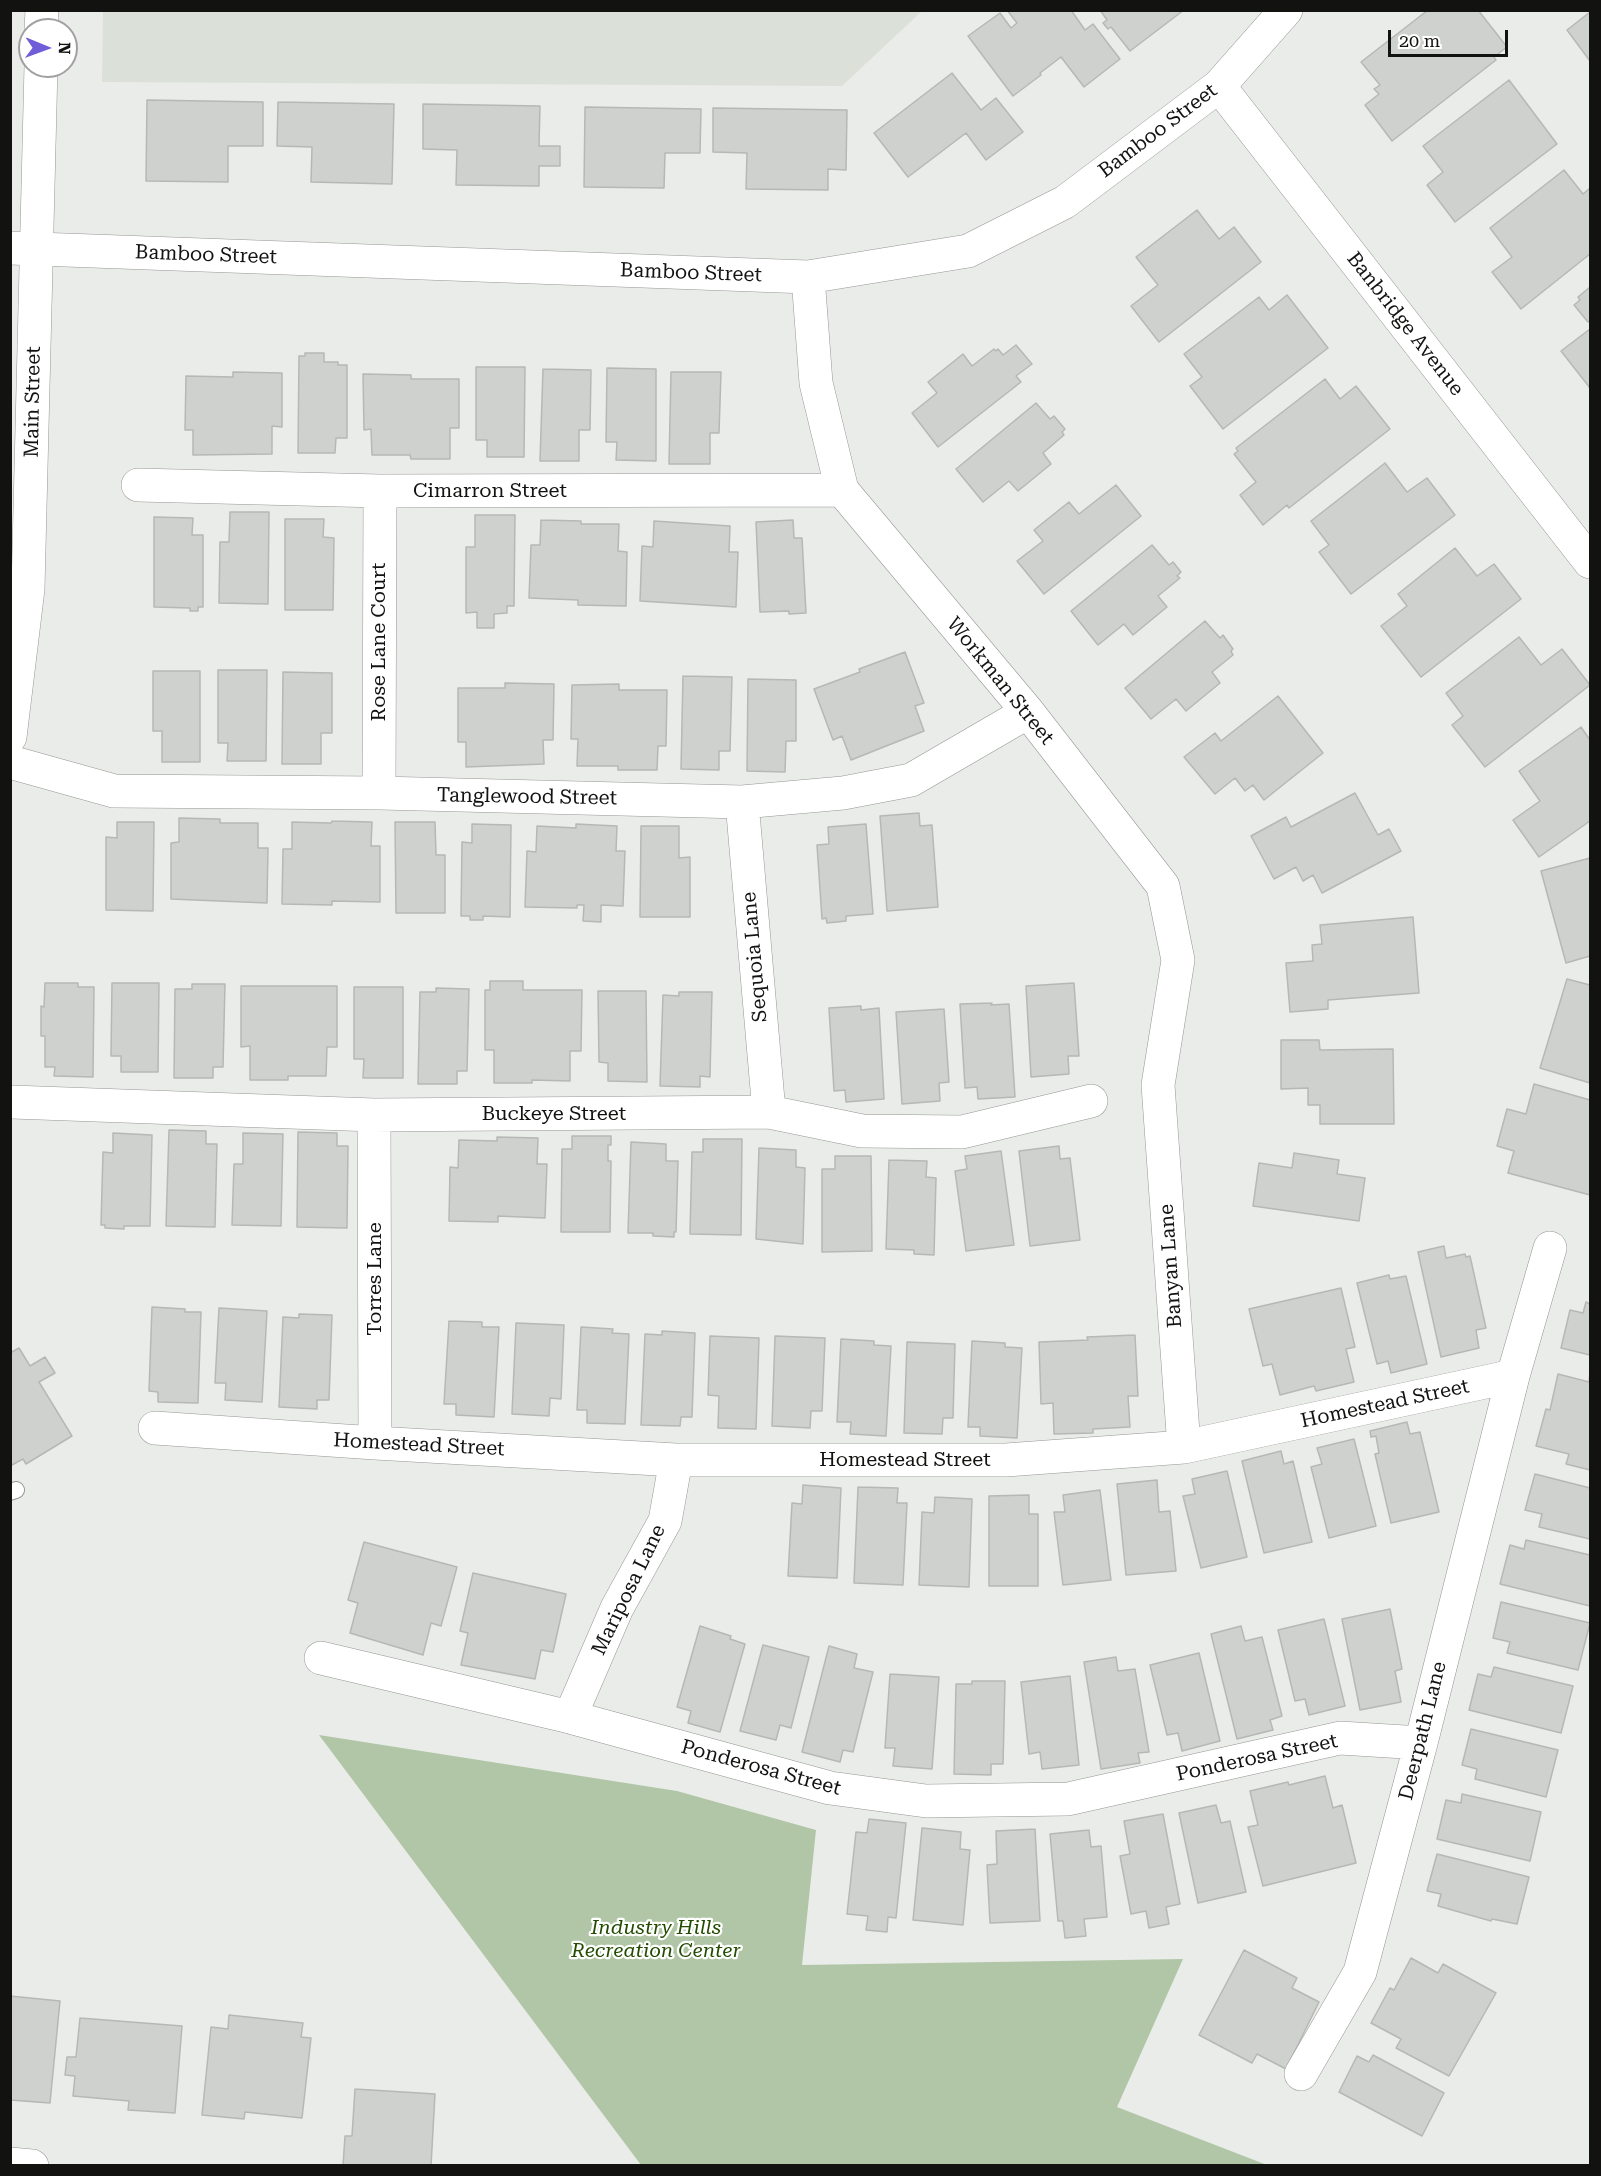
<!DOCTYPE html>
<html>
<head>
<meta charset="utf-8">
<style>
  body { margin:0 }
  #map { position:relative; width:1601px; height:2176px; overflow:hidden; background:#eaece9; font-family:"Roboto Serif",serif }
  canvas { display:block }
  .frame { position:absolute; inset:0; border:12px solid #121211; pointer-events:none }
  .north { position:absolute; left:18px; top:18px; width:60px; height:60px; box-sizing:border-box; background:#fff; border:2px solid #a0a0a0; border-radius:50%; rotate:91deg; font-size:16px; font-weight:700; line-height:24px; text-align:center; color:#121211 }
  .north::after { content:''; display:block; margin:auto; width:21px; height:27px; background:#6f5ed8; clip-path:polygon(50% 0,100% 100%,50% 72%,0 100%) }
  .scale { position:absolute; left:1388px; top:30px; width:120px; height:27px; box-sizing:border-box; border:3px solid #121211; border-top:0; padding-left:8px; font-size:18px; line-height:21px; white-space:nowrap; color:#121211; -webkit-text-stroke:4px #fff; paint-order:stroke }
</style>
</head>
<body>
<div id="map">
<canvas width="1601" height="2176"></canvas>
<div class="frame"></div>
<div class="north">N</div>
<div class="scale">20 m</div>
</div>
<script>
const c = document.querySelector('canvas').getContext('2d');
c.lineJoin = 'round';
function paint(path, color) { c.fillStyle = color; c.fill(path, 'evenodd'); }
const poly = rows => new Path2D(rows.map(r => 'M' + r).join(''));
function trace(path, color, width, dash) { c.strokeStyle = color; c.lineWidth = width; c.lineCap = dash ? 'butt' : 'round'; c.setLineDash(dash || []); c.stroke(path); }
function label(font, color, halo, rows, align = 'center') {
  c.font = font + ' "Roboto Serif",serif'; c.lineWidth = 4.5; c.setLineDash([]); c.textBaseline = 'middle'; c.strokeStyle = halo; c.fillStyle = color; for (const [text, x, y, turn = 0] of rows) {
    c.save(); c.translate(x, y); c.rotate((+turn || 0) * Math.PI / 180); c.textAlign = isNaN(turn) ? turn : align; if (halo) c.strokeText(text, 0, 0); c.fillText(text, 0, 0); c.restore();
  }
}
paint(poly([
  [103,11,103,10,922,11,842,86,102,82]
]), '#dbe1d8');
paint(poly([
  [319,1735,677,1791,816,1830,802,1965,1183,1959,1117,2107,1267,2165,641,2165]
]), '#b1c6a7');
const building = poly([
  [1007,10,1071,10,1085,30,1093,24,1120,59,1084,87,1061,57,1040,73,1041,75,1013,96,968,36,1000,13,1011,28,1017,23,1007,10],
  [1100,10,1184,10,1130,51,1111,27,1108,29,1103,23,1107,20,1100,10],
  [1428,10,1478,10,1507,47,1494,57,1496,60,1392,141,1365,105,1379,94,1374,89,1380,85,1361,62,1428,10],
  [1590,12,1590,61,1567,30,1590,12],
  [952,73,981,110,996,98,1023,132,986,160,966,133,908,177,874,133,952,73],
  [1509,80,1557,144,1455,222,1427,185,1443,172,1423,146,1509,80],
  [147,100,263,102,263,146,228,146,228,182,146,181,147,100],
  [278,102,394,104,392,184,311,182,312,147,277,146,278,102],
  [423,104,540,106,539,146,560,146,560,166,539,166,539,186,456,185,457,150,423,149,423,104],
  [585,107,701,109,700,153,665,153,664,188,584,187,585,107],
  [713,108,847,110,846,170,828,169,828,190,746,189,747,153,713,152,713,108],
  [1564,170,1583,194,1590,188,1590,254,1521,309,1492,272,1512,257,1490,228,1564,170],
  [1197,210,1219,239,1234,227,1261,262,1159,342,1131,306,1158,285,1136,257,1197,210],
  [1590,287,1590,320,1588,322,1574,305,1580,300,1578,297,1590,287],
  [1287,295,1328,348,1223,429,1190,386,1202,377,1184,354,1259,297,1269,310,1287,295],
  [1590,329,1590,388,1561,351,1590,329],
  [1016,345,1032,364,1016,376,1021,382,938,447,912,413,937,393,928,382,963,354,972,366,994,349,996,351,998,349,1003,355,1016,345],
  [305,353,324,353,324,362,338,362,338,365,347,365,347,438,336,438,335,453,298,453,299,356,305,356,305,353],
  [476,367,525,367,524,457,487,457,487,440,476,440,476,367],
  [607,368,656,369,656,461,616,460,617,442,606,442,607,368],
  [543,369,591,370,590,430,579,430,579,461,540,461,543,369],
  [233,372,282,373,282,427,272,426,272,454,193,455,193,430,185,430,186,376,233,377,233,372],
  [671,372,721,372,719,433,710,433,710,464,669,464,671,372],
  [363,374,411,375,411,379,459,379,459,428,450,428,450,459,411,459,410,455,372,455,371,429,364,430,363,374],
  [1325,379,1340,399,1356,386,1390,429,1289,508,1287,505,1263,525,1240,495,1256,482,1234,454,1238,451,1236,448,1325,379],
  [1036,403,1050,419,1054,416,1065,429,1062,432,1064,435,1043,453,1051,464,1018,491,1009,481,983,502,956,469,1036,403],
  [1385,463,1407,492,1427,478,1455,515,1351,594,1319,552,1329,545,1311,521,1385,463],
  [1116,485,1141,516,1044,594,1017,561,1043,541,1034,530,1069,502,1079,514,1116,485],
  [230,512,269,512,268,604,219,603,220,542,229,542,230,512],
  [475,515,515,515,514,606,507,606,507,613,494,614,494,628,477,628,477,612,466,613,466,547,475,547,475,515],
  [154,517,193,518,192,535,203,535,203,607,198,607,198,611,190,611,190,608,154,607,154,517],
  [285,519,324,519,323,537,334,538,333,610,285,610,285,519],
  [541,520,581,521,581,524,619,524,618,551,627,552,626,606,578,605,578,600,529,598,531,545,540,545,541,520],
  [793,520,794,538,802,538,806,613,789,614,789,611,760,612,756,522,793,520],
  [654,521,730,526,729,552,738,552,736,607,640,601,642,546,653,547,654,521],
  [1152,545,1169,565,1173,562,1181,572,1177,576,1180,578,1158,596,1167,607,1133,635,1124,624,1098,645,1071,611,1152,545],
  [1455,548,1477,576,1494,564,1521,599,1421,677,1381,626,1407,606,1398,594,1455,548],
  [1205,621,1220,638,1223,635,1233,649,1231,651,1233,655,1212,672,1220,683,1186,711,1176,699,1151,719,1125,688,1205,621],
  [1519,637,1541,665,1562,649,1590,685,1485,767,1452,725,1463,716,1446,693,1519,637],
  [905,652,924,703,915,706,924,731,851,760,842,736,833,740,814,689,860,672,859,669,905,652],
  [218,670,267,670,266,761,227,761,228,743,218,743,218,670],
  [153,671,200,671,200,762,162,762,162,731,153,731,153,671],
  [283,672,332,673,332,733,321,733,321,764,282,764,283,672],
  [683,676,732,677,730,751,719,751,719,770,681,769,683,676],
  [748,679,796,680,796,741,786,741,785,772,747,771,748,679],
  [505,683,554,684,553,740,543,740,544,764,466,767,466,742,458,742,458,688,505,688,505,683],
  [619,684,619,690,667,690,666,746,658,746,657,770,618,770,618,766,577,766,578,739,571,739,572,685,619,684],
  [1278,696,1323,753,1264,800,1253,785,1245,791,1235,778,1215,794,1184,757,1215,733,1221,741,1278,696],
  [1581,727,1590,740,1590,821,1539,857,1513,820,1540,801,1519,771,1581,727],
  [1355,793,1378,835,1389,829,1401,851,1322,893,1313,875,1303,881,1296,867,1274,879,1251,836,1286,817,1291,827,1355,793],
  [919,813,920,826,932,825,938,907,887,911,880,816,919,813],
  [179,818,220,819,220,823,258,823,258,848,268,848,267,903,171,899,171,843,179,842,179,818],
  [332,821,372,822,371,846,380,846,380,902,332,901,332,905,282,904,283,849,292,849,292,822,331,823,332,821],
  [117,822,154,822,153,911,106,910,106,837,117,838,117,822],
  [395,822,435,822,436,855,445,855,445,913,396,913,395,822],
  [472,824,511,825,510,917,483,916,483,920,470,920,470,916,461,916,462,842,472,843,472,824],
  [576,824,617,826,616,851,625,851,623,906,601,905,601,922,583,921,584,905,577,905,577,908,525,907,527,851,536,852,537,826,576,828,576,824],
  [866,824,873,914,846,916,846,921,827,923,826,918,822,919,817,845,829,844,828,827,866,824],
  [641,826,679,826,679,858,690,857,690,917,640,917,641,826],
  [1590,858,1590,956,1566,963,1541,871,1590,858],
  [1413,917,1419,993,1328,1000,1328,1009,1290,1012,1286,963,1313,961,1312,945,1322,944,1320,925,1413,917],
  [1567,979,1590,985,1590,1083,1540,1068,1567,979],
  [490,981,523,981,523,990,582,990,581,1051,570,1051,570,1081,532,1080,532,1083,494,1083,494,1050,485,1050,485,990,490,990,490,981],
  [45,983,78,983,78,987,94,987,93,1077,54,1076,55,1067,45,1067,45,1036,41,1036,41,1006,44,1007,45,983],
  [112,983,159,983,158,1072,121,1072,121,1056,111,1056,112,983],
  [1074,983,1079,1056,1068,1056,1069,1074,1031,1077,1026,986,1074,983],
  [192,984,225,984,223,1067,213,1067,213,1078,174,1078,175,989,192,989,192,984],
  [241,986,337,986,337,1047,327,1047,326,1076,288,1076,288,1080,250,1080,250,1046,241,1047,241,986],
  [354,987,403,987,403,1078,363,1078,364,1059,354,1059,354,987],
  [436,988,469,989,467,1071,457,1071,457,1084,418,1084,420,992,436,992,436,988],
  [598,991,646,991,647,1082,608,1081,608,1063,599,1062,598,991],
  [679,992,712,992,710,1077,700,1076,700,1087,660,1086,663,995,679,996,679,992],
  [992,1003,991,1005,1009,1004,1015,1097,978,1099,977,1087,965,1088,960,1004,992,1003],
  [861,1006,861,1010,879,1008,884,1099,846,1102,845,1090,834,1091,829,1008,861,1006],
  [944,1009,949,1082,939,1083,940,1101,902,1104,896,1012,944,1009],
  [1281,1040,1319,1040,1320,1050,1393,1049,1394,1124,1320,1124,1320,1105,1308,1105,1308,1088,1281,1089,1281,1040],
  [1534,1084,1590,1100,1590,1195,1508,1173,1514,1151,1497,1146,1507,1109,1526,1114,1534,1084],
  [169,1130,206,1131,206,1144,217,1144,215,1227,166,1226,169,1130],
  [298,1132,337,1133,337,1146,348,1146,347,1228,297,1227,298,1132],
  [113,1133,152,1135,150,1226,124,1226,124,1229,105,1228,105,1225,101,1225,103,1152,113,1153,113,1133],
  [243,1133,283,1134,281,1226,232,1225,234,1164,243,1164,243,1133],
  [572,1136,611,1136,611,1145,608,1145,608,1161,611,1161,610,1232,561,1232,562,1149,572,1149,572,1136],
  [497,1137,538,1138,537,1164,547,1164,545,1218,498,1216,498,1222,449,1221,450,1167,458,1168,459,1140,497,1141,497,1137],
  [703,1139,742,1139,741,1235,690,1234,692,1152,703,1152,703,1139],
  [631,1142,666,1144,666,1161,678,1161,676,1232,674,1232,674,1237,653,1236,653,1233,628,1233,631,1142],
  [1059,1146,1060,1159,1070,1158,1080,1240,1030,1246,1019,1151,1059,1146],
  [759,1148,796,1150,796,1167,805,1168,803,1244,756,1239,759,1148],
  [1001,1151,1014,1245,966,1251,955,1171,967,1169,965,1156,1001,1151],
  [1294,1153,1339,1160,1337,1174,1365,1178,1359,1221,1253,1206,1259,1163,1292,1168,1294,1153],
  [835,1156,871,1156,872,1251,822,1252,822,1169,835,1169,835,1156],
  [889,1160,927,1161,926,1177,936,1178,934,1255,914,1254,914,1250,886,1249,889,1160],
  [1444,1246,1446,1258,1465,1254,1466,1257,1470,1256,1486,1328,1476,1330,1479,1348,1441,1357,1418,1252,1444,1246],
  [1389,1275,1390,1279,1406,1276,1427,1364,1391,1373,1388,1361,1377,1364,1357,1283,1389,1275],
  [1341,1288,1355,1347,1346,1349,1354,1382,1316,1391,1314,1386,1280,1395,1272,1364,1263,1366,1249,1309,1341,1288],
  [1586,1302,1590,1304,1590,1355,1561,1348,1570,1310,1583,1313,1586,1302],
  [152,1307,185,1309,185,1312,201,1312,198,1403,158,1402,158,1392,149,1391,152,1307],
  [219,1308,267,1311,262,1402,225,1400,226,1383,215,1383,219,1308],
  [299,1314,332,1315,329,1400,317,1400,317,1409,279,1407,283,1317,299,1318,299,1314],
  [449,1321,482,1322,482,1327,499,1327,494,1417,456,1415,456,1404,444,1404,449,1321],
  [516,1323,564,1325,561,1399,550,1398,549,1416,512,1414,516,1323],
  [581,1327,613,1329,612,1333,629,1334,625,1424,587,1423,587,1410,577,1410,581,1327],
  [662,1331,695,1333,692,1417,681,1417,680,1426,641,1425,645,1334,662,1335,662,1331],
  [1135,1335,1138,1396,1128,1396,1130,1427,1093,1429,1093,1433,1054,1434,1053,1403,1041,1404,1039,1342,1088,1340,1087,1337,1135,1335],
  [710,1336,759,1338,756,1429,718,1428,719,1396,708,1395,710,1336],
  [775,1336,825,1338,822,1411,811,1411,810,1428,772,1426,775,1336],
  [841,1339,874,1341,874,1345,891,1346,886,1436,850,1434,851,1422,837,1422,841,1339],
  [972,1341,1005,1343,1005,1347,1022,1348,1017,1438,980,1436,980,1427,968,1427,972,1341],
  [907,1342,955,1344,953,1418,943,1418,942,1434,904,1433,907,1342],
  [19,1348,30,1366,45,1357,55,1373,39,1382,72,1436,26,1464,23,1459,10,1466,10,1353,19,1348],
  [1590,1372,1590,1470,1566,1464,1569,1454,1536,1446,1546,1409,1550,1410,1558,1374,1589,1382,1590,1372],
  [1407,1422,1410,1434,1420,1432,1439,1512,1391,1523,1375,1454,1379,1453,1376,1436,1371,1437,1370,1431,1407,1422],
  [1354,1439,1376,1526,1329,1538,1311,1467,1322,1464,1317,1448,1354,1439],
  [1281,1451,1284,1464,1293,1461,1312,1542,1264,1553,1242,1461,1281,1451],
  [1227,1471,1247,1557,1201,1568,1183,1496,1195,1494,1192,1479,1227,1471],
  [1535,1474,1590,1488,1590,1539,1539,1527,1542,1514,1525,1510,1535,1474],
  [1157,1480,1159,1512,1170,1511,1176,1571,1126,1575,1117,1484,1157,1480],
  [803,1485,841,1488,837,1578,788,1576,792,1503,802,1504,803,1485],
  [858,1487,898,1488,897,1503,907,1503,903,1585,854,1583,858,1487],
  [1100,1490,1111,1580,1063,1585,1054,1512,1065,1512,1063,1495,1100,1490],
  [1029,1495,1029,1514,1038,1514,1038,1586,989,1586,989,1496,1029,1495],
  [935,1497,972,1499,969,1587,919,1585,922,1512,934,1513,935,1497],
  [1526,1540,1590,1555,1590,1606,1500,1584,1510,1545,1524,1549,1526,1540],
  [364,1542,457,1567,441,1626,431,1623,423,1655,350,1633,358,1603,348,1600,364,1542],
  [473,1573,566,1594,553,1652,541,1650,535,1679,461,1665,468,1633,460,1631,473,1573],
  [1501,1602,1590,1623,1578,1670,1507,1653,1510,1642,1493,1638,1501,1602],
  [1390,1609,1402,1669,1395,1671,1401,1702,1360,1710,1342,1619,1390,1609],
  [1324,1619,1345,1706,1309,1715,1305,1699,1295,1701,1278,1630,1324,1619],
  [700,1626,731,1636,730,1639,745,1644,720,1732,688,1723,691,1711,677,1707,700,1626],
  [1241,1626,1245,1641,1262,1637,1282,1716,1270,1720,1273,1730,1237,1739,1211,1634,1241,1626],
  [763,1645,809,1657,791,1728,780,1725,776,1740,740,1731,763,1645],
  [829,1646,857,1654,854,1668,873,1672,853,1752,843,1750,840,1762,802,1752,829,1646],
  [1199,1653,1220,1741,1182,1751,1178,1733,1167,1735,1150,1665,1199,1653],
  [1116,1657,1118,1671,1135,1669,1149,1752,1138,1753,1140,1763,1101,1769,1084,1662,1116,1657],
  [1494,1667,1573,1686,1561,1733,1469,1710,1478,1674,1491,1677,1494,1667],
  [890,1674,939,1677,932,1769,893,1766,895,1748,885,1748,890,1674],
  [1070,1676,1079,1765,1042,1769,1040,1752,1029,1754,1021,1682,1070,1676],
  [972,1681,1005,1681,1003,1764,991,1764,991,1775,954,1774,956,1684,972,1684,972,1681],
  [1471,1729,1558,1750,1546,1797,1475,1779,1477,1769,1462,1765,1471,1729],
  [1325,1776,1333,1808,1342,1805,1356,1863,1263,1886,1248,1827,1258,1825,1250,1791,1288,1782,1289,1785,1325,1776],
  [1462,1794,1541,1812,1530,1861,1437,1839,1446,1800,1461,1803,1462,1794],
  [1216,1805,1221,1823,1230,1821,1246,1892,1198,1903,1179,1813,1216,1805],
  [1163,1814,1180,1904,1166,1907,1169,1924,1149,1928,1146,1911,1131,1914,1120,1856,1130,1854,1124,1821,1163,1814],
  [869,1819,906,1823,896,1918,888,1917,887,1932,866,1930,868,1916,847,1914,856,1832,867,1833,869,1819],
  [922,1828,961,1832,960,1849,970,1850,963,1925,913,1920,922,1828],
  [1035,1829,1040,1921,990,1923,987,1865,997,1864,996,1831,1035,1829],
  [1089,1830,1091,1847,1101,1846,1107,1917,1084,1919,1086,1936,1065,1938,1063,1921,1058,1921,1050,1834,1089,1830],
  [1437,1854,1529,1877,1517,1924,1492,1919,1491,1921,1438,1906,1441,1894,1427,1891,1437,1854],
  [1244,1950,1297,1978,1292,1988,1319,2002,1286,2069,1257,2054,1252,2063,1199,2035,1244,1950],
  [1411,1958,1438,1973,1443,1964,1496,1993,1449,2076,1396,2048,1401,2039,1371,2023,1390,1988,1394,1990,1411,1958],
  [10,1996,60,2001,50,2103,10,2100,10,1996],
  [229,2015,303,2023,301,2037,311,2038,302,2118,245,2112,244,2119,202,2115,211,2027,228,2029,229,2015],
  [80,2018,182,2026,175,2113,128,2110,129,2101,73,2096,75,2076,65,2075,67,2057,76,2057,80,2018],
  [1373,2055,1444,2093,1422,2136,1339,2092,1357,2056,1369,2062,1373,2055],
  [355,2089,435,2094,431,2166,343,2166,345,2136,352,2136,355,2089]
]);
paint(building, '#cfd1ce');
trace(building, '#b6b8b5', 1.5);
const service = poly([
  [10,1492,16,1490]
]);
const minor = poly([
  [1219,86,1590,562],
  [10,248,808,277,968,251,1065,202,1219,86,1286,10],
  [808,277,816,383,842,490,1028,712,1163,886,1178,960,1158,1085,1184,1447],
  [138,485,380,491,842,490],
  [10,762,114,791,379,793,742,802,843,793,911,780,1028,712],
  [379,793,380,491],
  [742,802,769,1112],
  [12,1102,374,1115,769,1112,862,1131,962,1132,1091,1101],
  [374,1115,375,1443],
  [155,1428,375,1443,676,1460,1006,1460,1184,1447,1513,1376,1550,1248],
  [321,1658,570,1717,830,1788,926,1801,1068,1799,1340,1738,1421,1743],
  [570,1717,617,1608,665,1521,676,1460],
  [1301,2074,1360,1972,1421,1743,1513,1376],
  [10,2164,32,2166]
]);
const tertiary = poly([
  [41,30,42,10],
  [10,737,28,589,41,66]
]);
trace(service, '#959794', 18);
trace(minor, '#959794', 34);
trace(tertiary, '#959794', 34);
trace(service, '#fff', 16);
trace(minor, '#fff', 33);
trace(tertiary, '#fff', 33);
label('20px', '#121211', '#fff', [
  ["Bamboo Street",1158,131,-37],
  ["Bamboo Street",206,255,2],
  ["Bamboo Street",691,273,2],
  ["Banbridge Avenue",1405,324,52],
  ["Main Street",33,402,-89],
  ["Cimarron Street",490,491],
  ["Rose Lane Court",379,642,-90],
  ["Workman Street",1000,681,51],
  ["Tanglewood Street",527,797,1],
  ["Sequoia Lane",755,957,-95],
  ["Buckeye Street",554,1114],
  ["Banyan Lane",1171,1266,-94],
  ["Torres Lane",375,1279,-90],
  ["Homestead Street",1385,1404,-12],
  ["Homestead Street",419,1445,3],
  ["Homestead Street",905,1460],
  ["Mariposa Lane",629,1590,-64],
  ["Deerpath Lane",1423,1731,-76],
  ["Ponderosa Street",1257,1758,-12],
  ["Ponderosa Street",761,1768,15]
]);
label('italic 20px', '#234c00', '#fff', [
  ["Industry Hills",656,1928],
  ["Recreation Center",656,1951]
]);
</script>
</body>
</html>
